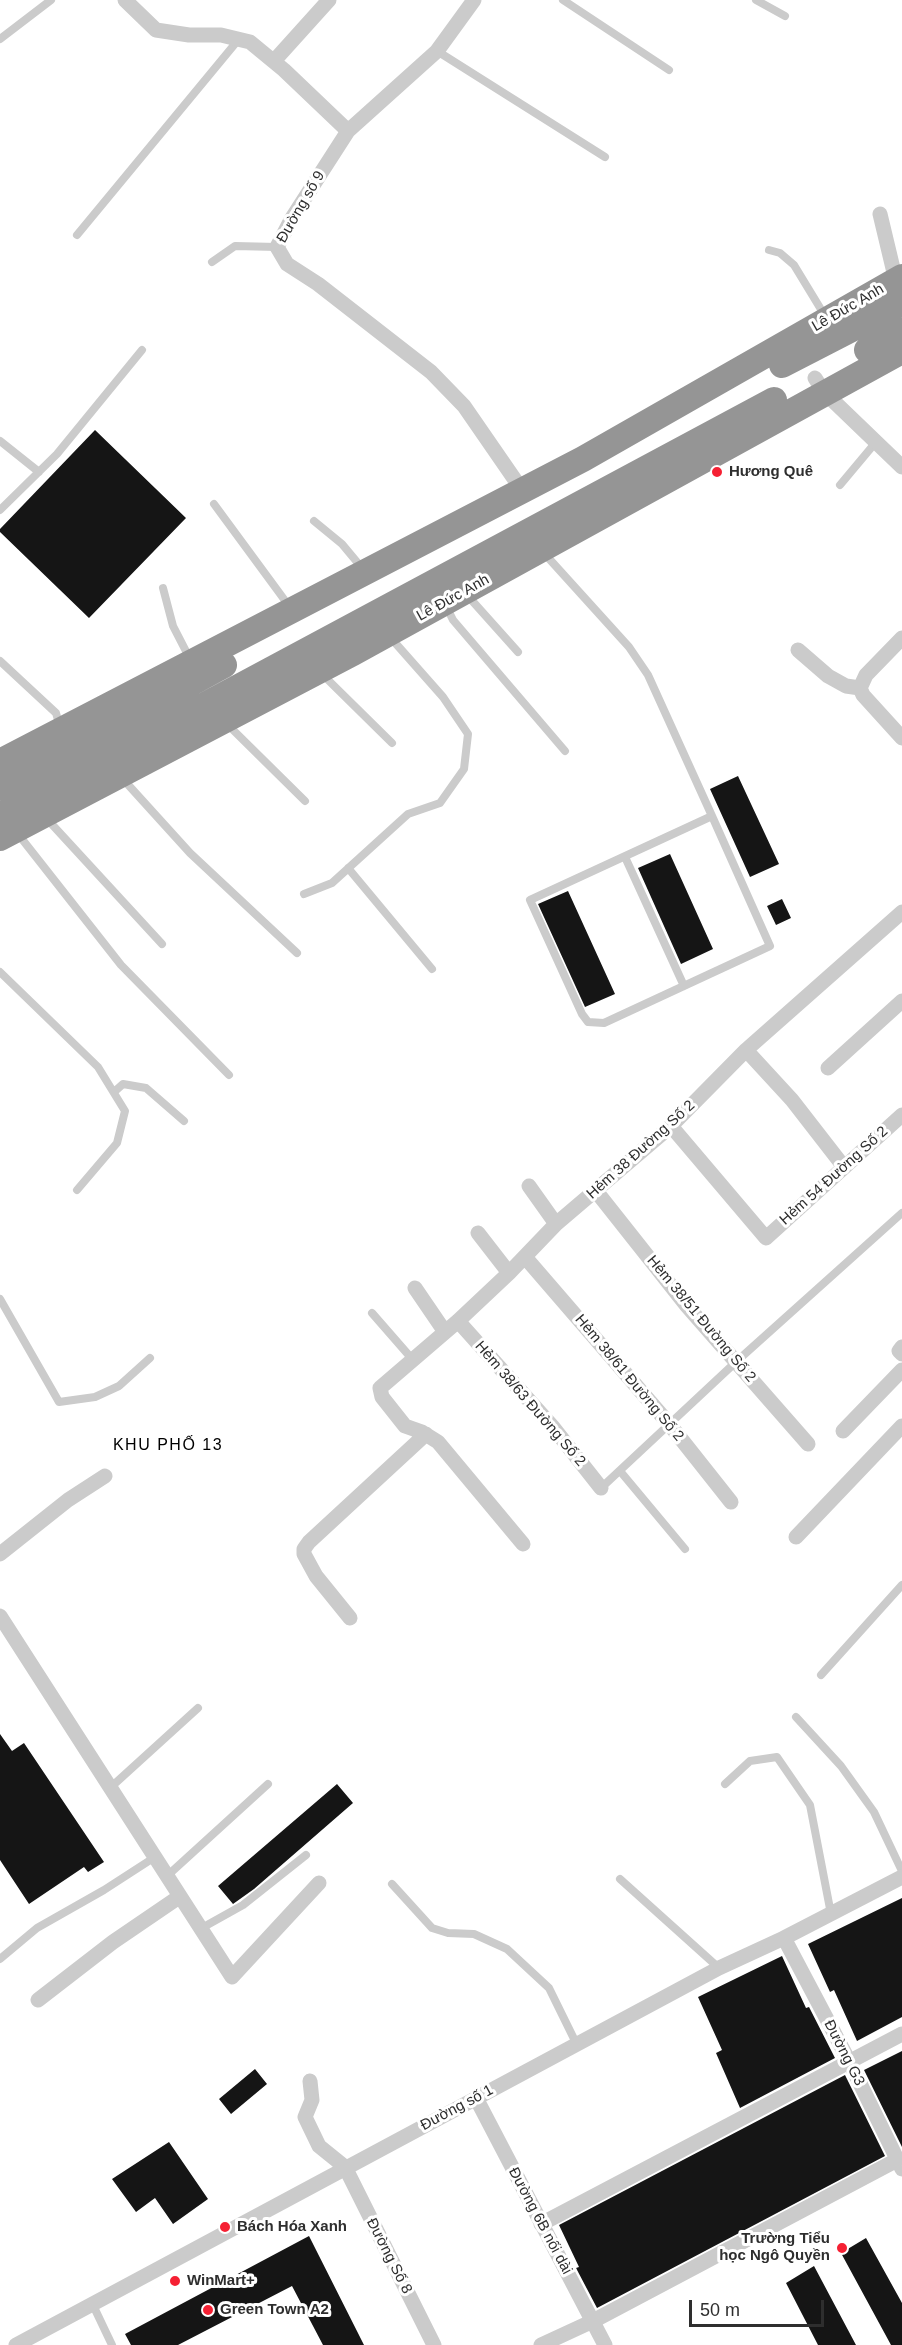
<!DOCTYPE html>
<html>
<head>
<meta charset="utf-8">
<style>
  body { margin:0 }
  #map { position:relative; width:902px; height:2345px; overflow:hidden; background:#fff; font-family:Helvetica,sans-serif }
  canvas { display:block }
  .scale { position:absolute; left:689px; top:2300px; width:135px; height:27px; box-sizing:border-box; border:3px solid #2e2e2e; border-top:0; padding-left:8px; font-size:18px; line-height:21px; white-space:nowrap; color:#2e2e2e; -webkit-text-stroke:4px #fff; paint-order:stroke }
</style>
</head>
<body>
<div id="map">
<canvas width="902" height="2345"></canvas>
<div class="scale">50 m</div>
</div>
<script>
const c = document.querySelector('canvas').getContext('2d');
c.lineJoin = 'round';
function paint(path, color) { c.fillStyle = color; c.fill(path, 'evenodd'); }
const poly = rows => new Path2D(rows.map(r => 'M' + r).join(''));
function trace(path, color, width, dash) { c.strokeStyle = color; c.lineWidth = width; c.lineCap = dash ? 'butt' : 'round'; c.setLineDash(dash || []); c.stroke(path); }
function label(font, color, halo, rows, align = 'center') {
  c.font = font + ' Helvetica,sans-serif'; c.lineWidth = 6; c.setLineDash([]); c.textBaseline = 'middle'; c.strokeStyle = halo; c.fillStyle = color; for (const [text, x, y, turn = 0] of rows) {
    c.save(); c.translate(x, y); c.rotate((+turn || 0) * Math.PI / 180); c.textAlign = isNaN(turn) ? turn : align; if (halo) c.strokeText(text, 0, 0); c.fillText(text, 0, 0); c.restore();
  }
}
paint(poly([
  [95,430,186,518,89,618,0,532,0,529],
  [738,776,779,864,750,877,710,789],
  [670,854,713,949,681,964,638,868],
  [568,891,615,994,585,1007,538,904],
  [782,899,791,918,776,925,767,906],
  [0,1734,12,1751,24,1743,104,1862,88,1872,84,1867,29,1904,0,1860],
  [337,1784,353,1803,254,1889,233,1904,218,1886],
  [902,1898,902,2017,857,2041,834,1990,830,1992,808,1944],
  [782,1956,806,2008,809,2007,835,2058,740,2108,716,2053,722,2050,698,1997],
  [902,2051,902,2147,864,2070],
  [255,2069,267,2084,231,2114,219,2099],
  [845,2075,885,2156,597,2308,576,2268,579,2267,559,2225],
  [169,2142,208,2199,173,2224,155,2198,136,2212,112,2179],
  [309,2236,364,2345,323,2345,292,2286,178,2345,131,2345,125,2334],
  [866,2238,902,2303,902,2345,891,2345,841,2253],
  [814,2266,856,2345,818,2345,786,2283]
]), '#151515');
trace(poly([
  [563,0,669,70],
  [756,0,785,16],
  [0,39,51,0],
  [437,51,605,157],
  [77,235,239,39],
  [769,250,780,253,794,265,825,316],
  [212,262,235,246,277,247],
  [0,441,39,472],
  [840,485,876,442],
  [214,504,289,606],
  [0,510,57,454,142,350],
  [314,521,342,544,362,568],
  [543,552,629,647,648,675,712,816,770,946,604,1023,588,1022,582,1014,530,900,712,816],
  [163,588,173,626,190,659],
  [467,595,518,652],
  [446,606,453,620,565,751],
  [0,661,56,713,60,727],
  [323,675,392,743],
  [227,724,305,801],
  [122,778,190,853,297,953],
  [47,819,162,944],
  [18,834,121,965,229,1075],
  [625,857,684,986],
  [348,868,432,969],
  [304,894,332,883,408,814,440,803,464,769,468,734,443,697,390,637],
  [0,972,98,1067,125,1111,117,1143,77,1190],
  [114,1092,123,1084,146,1088,184,1121],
  [0,1299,59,1402,95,1397,119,1386,150,1358],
  [372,1313,413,1360],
  [620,1471,685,1549],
  [601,1488,737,1361,902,1213],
  [821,1675,902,1585],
  [796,1717,841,1766,874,1812,902,1871],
  [725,1784,750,1761,777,1757,810,1805,831,1914],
  [110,1788,198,1708],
  [167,1876,268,1784],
  [620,1879,719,1968],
  [392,1884,432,1928,448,1933,474,1934,507,1949,549,1988,577,2045],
  [200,1929,243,1905,306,1855],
  [0,1959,37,1928,104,1890,155,1857],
  [92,2303,112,2345]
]), '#cbcbcb', 8);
trace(poly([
  [125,0,156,30,189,35,221,35,250,42,284,70,348,131,292,218,277,247,287,264,318,284,431,372,464,406,522,490],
  [274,61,329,0],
  [348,131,437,51,474,0],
  [880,214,896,281],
  [815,378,824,392,902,467],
  [902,638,866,675,860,688,863,695,902,738],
  [798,650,828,676,846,686,860,688],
  [746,1050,792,1100,844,1167],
  [828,1068,902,1001],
  [671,1126,766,1238,902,1115],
  [529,1186,556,1224],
  [596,1191,687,1306,808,1444],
  [478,1233,509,1273],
  [525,1257,670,1425,731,1502],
  [415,1288,445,1332],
  [458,1321,552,1426,601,1488],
  [902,1347,899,1351,902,1354],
  [843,1431,902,1370],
  [796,1537,902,1426],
  [523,1544,438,1442,422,1432,405,1426,382,1397,380,1388,458,1321,509,1273,556,1224,671,1126,746,1050,902,912],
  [0,1554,68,1500,105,1476],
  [0,1616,232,1977,319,1883],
  [350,1618,316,1576,304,1554,304,1549,309,1542,426,1434],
  [784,1938,849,2061,902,2169],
  [38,2000,113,1942,179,1897],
  [310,2081,312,2100,305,2117,319,2146,345,2167,434,2345],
  [476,2098,605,2345],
  [541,2224,902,2034],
  [16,2345,719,1968,784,1938,902,1877],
  [541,2345,593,2321,897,2160]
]), '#cbcbcb', 15);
trace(poly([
  [867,350,902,331],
  [782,365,902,303],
  [0,762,583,459,902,277],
  [0,787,224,665],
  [0,815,774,400],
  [0,838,353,653,902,351]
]), '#959595', 26);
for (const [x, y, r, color] of [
  [717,472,6,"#f52033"],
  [225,2227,6,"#f52033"],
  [842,2248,6,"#f52033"],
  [175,2281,6,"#f52033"],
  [208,2310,6,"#f52033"]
]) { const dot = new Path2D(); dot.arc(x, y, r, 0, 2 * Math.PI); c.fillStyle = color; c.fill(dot); trace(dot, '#fff', 2); }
label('15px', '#2e2e2e', '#fff', [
  ["Đường số 9",301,207,-60],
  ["Lê Đức Anh",848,308,-30],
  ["Lê Đức Anh",453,598,-29],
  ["Hẻm 38 Đường Số 2",641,1150,-42],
  ["Hẻm 54 Đường Số 2",834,1176,-42],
  ["Hẻm 38/51 Đường Số 2",701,1319,50],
  ["Hẻm 38/61 Đường Số 2",629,1378,50],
  ["Hẻm 38/63 Đường Số 2",530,1404,49],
  ["Đường G3",844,2053,63],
  ["Đường số 1",457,2108,-28],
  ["Đường 6B nối dài",540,2221,62],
  ["Đường Số 8",389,2256,63]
]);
label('bold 15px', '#2e2e2e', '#fff', [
  ["Hương Quê",729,472],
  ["Bách Hóa Xanh",237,2227],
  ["Trường Tiểu",830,2239,"right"],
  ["học Ngô Quyền",830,2256,"right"],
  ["WinMart+",187,2281],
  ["Green Town A2",220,2310]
], 'left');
c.letterSpacing = '1.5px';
label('16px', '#000', '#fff', [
  ["KHU PHỐ 13",168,1446]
]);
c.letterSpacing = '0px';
</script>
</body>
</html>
